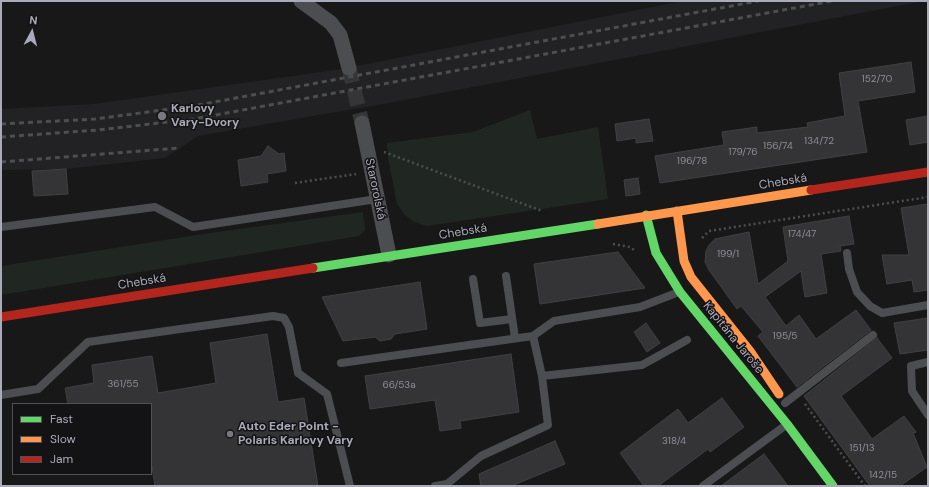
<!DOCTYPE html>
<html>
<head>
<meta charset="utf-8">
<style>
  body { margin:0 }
  #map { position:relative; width:929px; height:487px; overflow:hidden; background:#181818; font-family:"DM Sans",sans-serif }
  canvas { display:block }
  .frame { position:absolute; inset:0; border:2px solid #aaabb8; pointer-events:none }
  .legend { position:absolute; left:12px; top:403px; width:140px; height:72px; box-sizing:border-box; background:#131214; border:1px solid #4f4f56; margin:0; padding:5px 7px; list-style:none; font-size:12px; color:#aaabb8 }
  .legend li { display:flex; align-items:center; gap:8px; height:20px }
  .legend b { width:20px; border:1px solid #4f4f56 }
  .north { position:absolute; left:12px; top:12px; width:40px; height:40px; -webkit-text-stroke:3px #131214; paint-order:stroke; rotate:7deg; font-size:11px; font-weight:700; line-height:16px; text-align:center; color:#aaabb8 }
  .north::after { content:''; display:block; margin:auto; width:14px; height:18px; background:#aaabb8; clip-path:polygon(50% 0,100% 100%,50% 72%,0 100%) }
</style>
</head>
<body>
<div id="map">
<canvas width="929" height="487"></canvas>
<div class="frame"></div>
<ul class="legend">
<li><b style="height:5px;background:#63d668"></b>Fast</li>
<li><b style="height:5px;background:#ff974d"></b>Slow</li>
<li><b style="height:5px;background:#b3261e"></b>Jam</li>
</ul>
<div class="north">N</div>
</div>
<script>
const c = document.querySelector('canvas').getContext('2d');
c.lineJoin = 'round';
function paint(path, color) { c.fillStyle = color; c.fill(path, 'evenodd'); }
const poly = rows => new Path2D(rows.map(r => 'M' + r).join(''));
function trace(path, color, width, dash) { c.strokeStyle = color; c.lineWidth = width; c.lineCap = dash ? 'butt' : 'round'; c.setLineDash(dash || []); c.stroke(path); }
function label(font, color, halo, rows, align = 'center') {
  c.font = font + ' "DM Sans",sans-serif'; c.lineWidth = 3; c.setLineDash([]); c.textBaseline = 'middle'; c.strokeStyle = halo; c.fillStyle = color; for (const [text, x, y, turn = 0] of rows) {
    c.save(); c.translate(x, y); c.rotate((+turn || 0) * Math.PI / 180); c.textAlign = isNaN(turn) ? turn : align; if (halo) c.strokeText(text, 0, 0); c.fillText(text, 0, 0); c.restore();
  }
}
paint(poly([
  [682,1,924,1,389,103,198,136,165,158,66,169,1,170,1,109,94,104,342,69]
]), '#222224');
paint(poly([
  [530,110,537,139,598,127,608,199,427,226,414,222,405,215,397,204,388,158,387,143,473,132],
  [363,212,365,230,359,236,1,295,1,266,203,234]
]), '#202722');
const building = poly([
  [911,62,915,92,858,101,867,152,660,183,655,156,724,145,722,132,757,127,757,133,808,127,807,123,845,116,839,73,911,62],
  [928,116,928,142,910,145,906,120,928,116],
  [649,119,653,141,636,143,636,138,617,141,615,124,649,119],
  [268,146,279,154,284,153,286,171,267,174,268,182,241,186,238,160,261,156,268,146],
  [66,169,68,194,34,196,32,171,66,169],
  [638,178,640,194,626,196,624,180,638,178],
  [928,204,928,290,914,292,912,280,887,284,882,255,909,255,901,208,928,204],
  [849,216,854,244,840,246,841,251,821,254,827,293,805,297,801,271,765,297,786,326,799,315,816,339,856,310,871,330,797,387,758,336,763,332,741,306,737,309,709,270,705,262,706,251,709,245,715,239,749,232,758,284,788,261,783,227,849,216],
  [618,252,645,288,540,304,534,264,618,252],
  [420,282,427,329,395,334,391,339,380,341,375,337,343,341,322,297,420,282],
  [928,318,928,350,900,354,894,323,928,318],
  [646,323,660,343,647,352,634,332,646,323],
  [267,334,278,402,304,398,318,486,155,486,151,460,151,404,68,404,65,388,94,383,92,365,152,356,158,393,216,383,210,343,267,334],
  [877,338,892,358,841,396,872,439,904,416,916,432,913,433,927,467,900,486,870,486,804,396,877,338],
  [511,354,519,412,460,421,461,428,440,431,435,400,370,409,365,376,511,354],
  [722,398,744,427,710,452,708,449,658,486,644,486,620,453,678,409,688,423,722,398],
  [555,441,565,464,511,486,481,486,479,474,555,441],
  [764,454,788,486,721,486,764,454]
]);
paint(building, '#343436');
trace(building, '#414144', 1);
trace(poly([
  [349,68,362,123]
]), '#353538', 15, [15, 8]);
trace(poly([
  [384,152,542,211],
  [295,183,356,174],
  [702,238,709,231,928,197],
  [613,244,630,247,634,250],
  [805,404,865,486]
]), '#4e4e52', 2.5, [2, 3]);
trace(poly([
  [1,227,155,207,193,227,377,199],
  [847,253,849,269,857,292,870,306,882,313,928,305],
  [506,276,515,338],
  [473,279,480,323,512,319],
  [928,362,911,366,912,391,928,415],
  [341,363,533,336,554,321,640,307,679,292],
  [542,376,642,365,687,340],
  [1,395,38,389,88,342,273,316,284,318,289,327,298,373,327,394,350,486],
  [785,403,873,335],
  [435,486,447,484,481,456,548,425,542,376,533,336],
  [703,486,786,425]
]), '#4c4d51', 8);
trace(poly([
  [301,1,331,23,340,35,349,68],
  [362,123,389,255]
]), '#4c4d51', 15);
trace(poly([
  [646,215,656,253,680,292,787,424,833,486],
  [313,268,598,224]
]), '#63d668', 9);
trace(poly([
  [677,211,684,261,691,277,750,351,779,394],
  [598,224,811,190]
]), '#ff974d', 9);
trace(poly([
  [811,190,928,172],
  [1,317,313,268]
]), '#b3261e', 9);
trace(poly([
  [1,124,95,119,193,106,758,1],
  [1,137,98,130,194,119,832,1],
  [1,162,179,148]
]), '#4d4e51', 3, [5, 4]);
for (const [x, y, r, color] of [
  [162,116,5,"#777880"],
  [230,434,4,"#777880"]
]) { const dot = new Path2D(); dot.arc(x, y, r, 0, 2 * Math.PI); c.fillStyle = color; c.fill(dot); trace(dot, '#131214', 1.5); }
label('10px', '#8c8d98', null, [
  ["152/70",877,79],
  ["134/72",819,141],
  ["156/74",778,146],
  ["179/76",743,152],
  ["196/78",692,161],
  ["174/47",802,234],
  ["199/1",728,254],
  ["195/5",785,336],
  ["361/55",123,384],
  ["66/53a",399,385],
  ["318/4",674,441],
  ["151/13",862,448],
  ["142/15",883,475]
]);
label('bold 12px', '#aaabb8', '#131214', [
  ["Karlovy",171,109],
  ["Vary-Dvory",171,123],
  ["Auto Eder Point -",238,427],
  ["Polaris Karlovy Vary",238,441]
], 'left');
label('12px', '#aaabb8', '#131214', [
  ["Chebská",783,182,-9],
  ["Starorolská",375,189,78],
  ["Chebská",463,232,-9],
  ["Chebská",142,282,-9],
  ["Kapitána Jaroše",733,338,51]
]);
</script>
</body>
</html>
